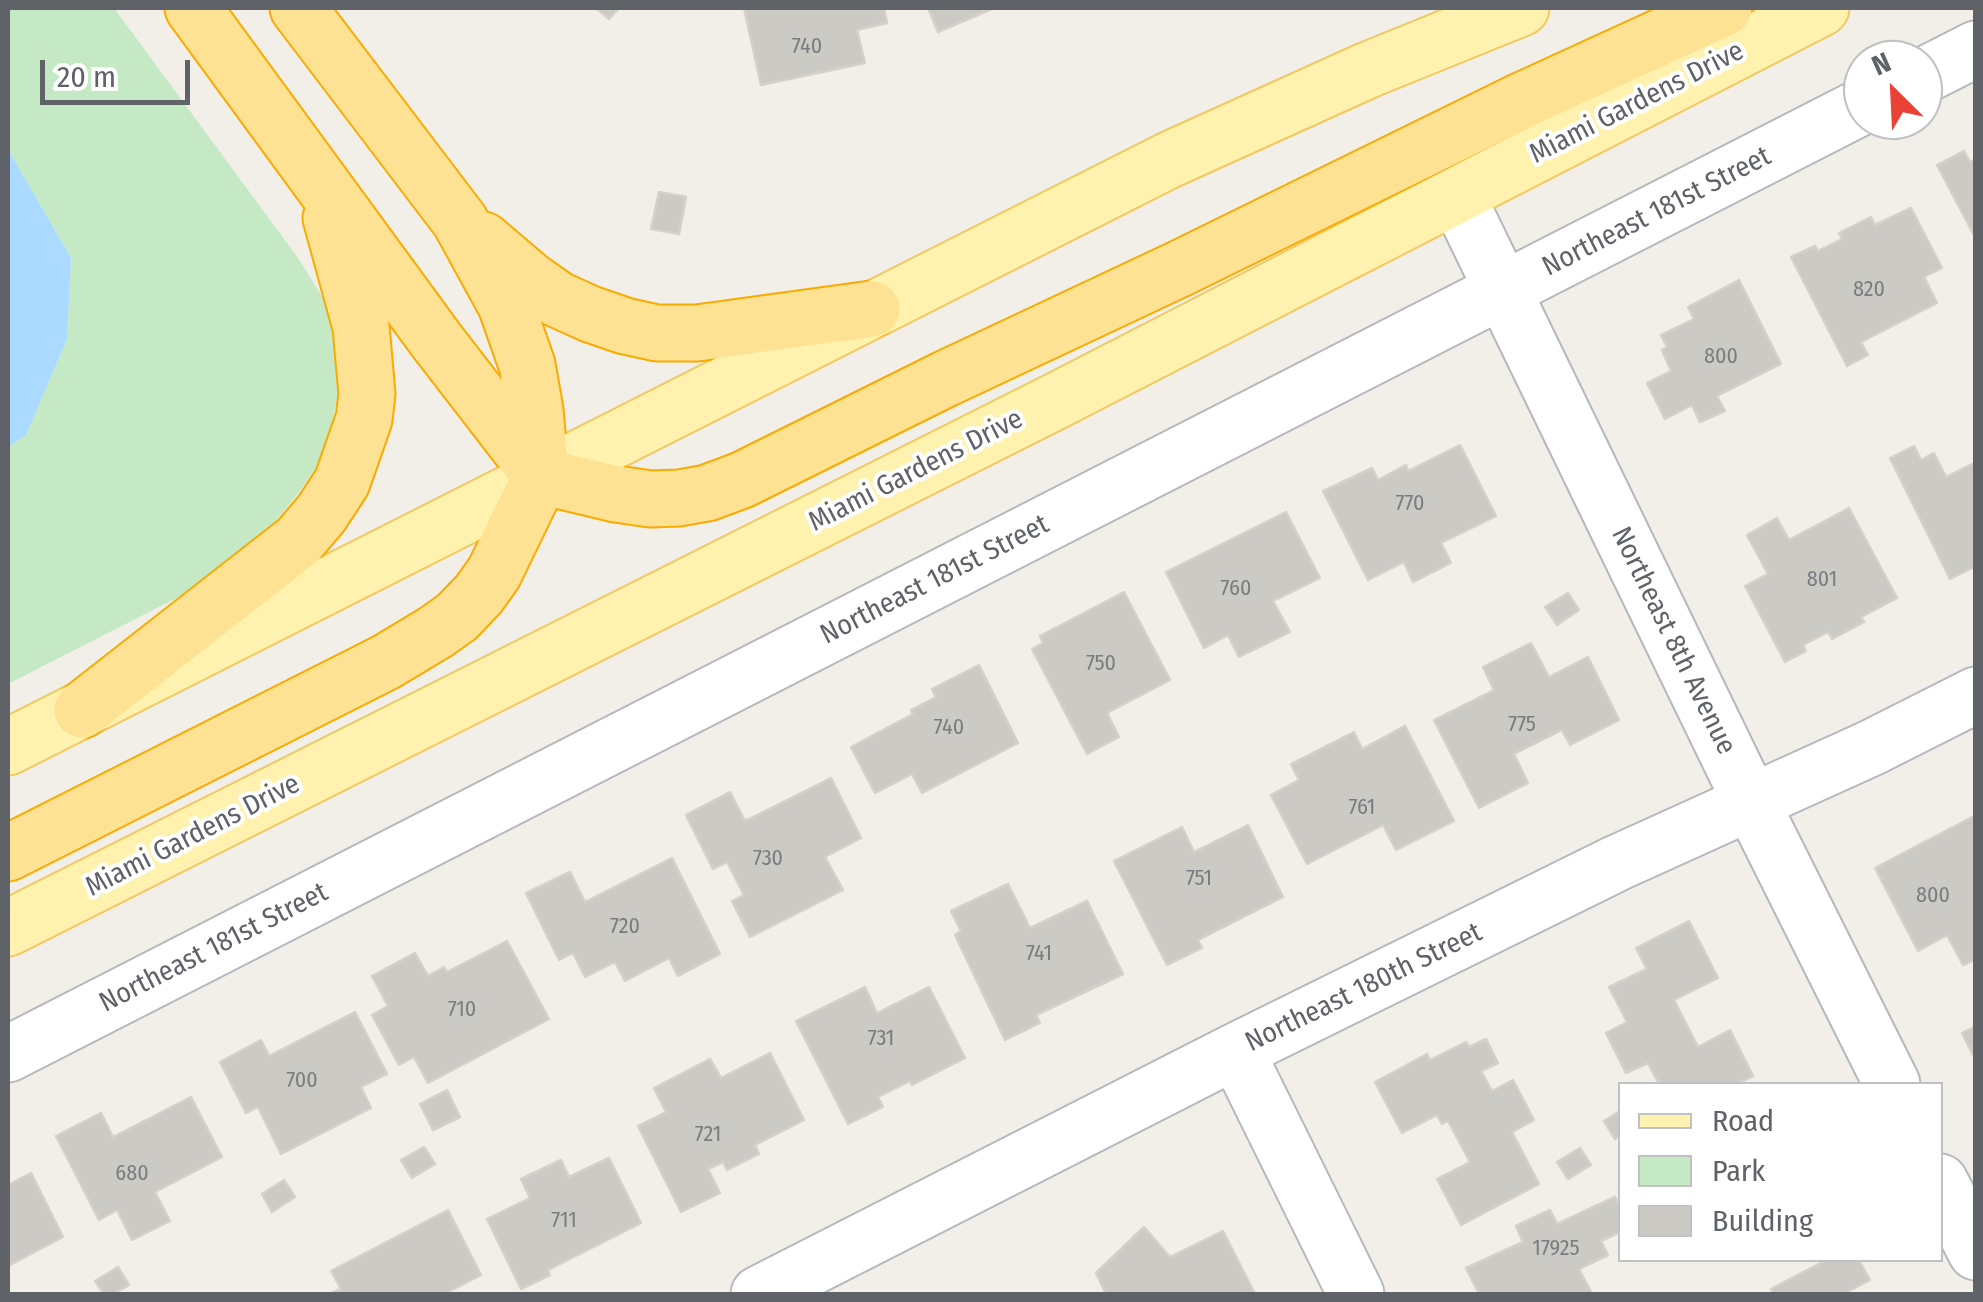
<!DOCTYPE html>
<html>
<head>
<meta charset="utf-8">
<style>
  body { margin:0 }
  #map { position:relative; width:1983px; height:1302px; overflow:hidden; background:#f1efe8; font-family:"Fira Sans Condensed",sans-serif }
  canvas { display:block }
  .frame { position:absolute; inset:0; border:10px solid #5f6368; pointer-events:none }
  .legend { position:absolute; left:1618px; top:1082px; width:325px; height:180px; box-sizing:border-box; background:#fff; border:2px solid #bfc1c3; margin:0; padding:12px 18px; list-style:none; font-size:30px; color:#5f6368 }
  .legend li { display:flex; align-items:center; gap:20px; height:50px }
  .legend b { width:50px; border:2px solid #bfc1c3 }
  .north { position:absolute; left:1843px; top:40px; width:100px; height:100px; box-sizing:border-box; background:#fff; border:2px solid #bfc1c3; border-radius:50%; rotate:336deg; font-size:28px; font-weight:700; line-height:40px; text-align:center; color:#5f6368 }
  .north::after { content:''; display:block; margin:auto; width:35px; height:45px; background:#ea4335; clip-path:polygon(50% 0,100% 100%,50% 72%,0 100%) }
  .scale { position:absolute; left:40px; top:60px; width:150px; height:45px; box-sizing:border-box; border:5px solid #5f6368; border-top:0; padding-left:12px; font-size:30px; line-height:35px; white-space:nowrap; color:#5f6368; -webkit-text-stroke:8px #fff; paint-order:stroke }
</style>
</head>
<body>
<div id="map">
<canvas width="1983" height="1302"></canvas>
<div class="frame"></div>
<ul class="legend">
<li><b style="height:12px;background:#fff2af"></b>Road</li>
<li><b style="height:28px;background:#c5e8c5"></b>Park</li>
<li><b style="height:28px;background:#cccac5"></b>Building</li>
</ul>
<div class="north">N</div>
<div class="scale">20 m</div>
</div>
<script>
const c = document.querySelector('canvas').getContext('2d');
c.lineJoin = 'round';
function paint(path, color) { c.fillStyle = color; c.fill(path, 'evenodd'); }
const poly = rows => new Path2D(rows.map(r => 'M' + r).join(''));
function trace(path, color, width, dash) { c.strokeStyle = color; c.lineWidth = width; c.lineCap = dash ? 'butt' : 'round'; c.setLineDash(dash || []); c.stroke(path); }
function label(font, color, halo, rows, align = 'center') {
  c.font = font + ' "Fira Sans Condensed",sans-serif'; c.lineWidth = 8; c.setLineDash([]); c.textBaseline = 'middle'; c.strokeStyle = halo; c.fillStyle = color; for (const [text, x, y, turn = 0] of rows) {
    c.save(); c.translate(x, y); c.rotate((+turn || 0) * Math.PI / 180); c.textAlign = isNaN(turn) ? turn : align; if (halo) c.strokeText(text, 0, 0); c.fillText(text, 0, 0); c.restore();
  }
}
paint(poly([
  [8,8,114,8,298,258,328,306,337,341,338,393,326,453,296,496,256,545,198,587,8,684,8,447,26,435,67,339,71,258,8,149]
]), '#c5e8c5');
paint(poly([
  [8,149,71,258,67,339,26,435,8,447]
]), '#aadaff');
const building = poly([
  [596,8,619,8,609,19,596,8],
  [744,8,884,8,887,23,857,30,865,63,761,85,744,8],
  [928,8,994,8,938,32,928,8],
  [1964,151,1970,162,1976,159,1976,239,1937,165,1964,151],
  [659,192,686,197,679,234,651,229,659,192],
  [1911,208,1942,268,1924,277,1937,303,1861,342,1868,355,1847,366,1791,257,1815,246,1818,251,1842,239,1839,233,1871,217,1875,225,1911,208],
  [1739,280,1781,364,1717,396,1725,411,1700,422,1692,405,1665,419,1647,383,1671,371,1662,350,1667,347,1661,335,1694,319,1688,307,1739,280],
  [1460,445,1496,516,1441,543,1451,563,1413,582,1404,562,1368,580,1323,491,1372,468,1378,480,1406,465,1408,471,1460,445],
  [1914,446,1921,460,1934,453,1946,477,1976,462,1976,566,1950,579,1890,458,1914,446],
  [1849,508,1897,598,1861,617,1864,622,1832,639,1828,632,1803,645,1806,651,1785,662,1745,586,1768,574,1747,535,1777,518,1789,540,1849,508],
  [1286,512,1320,578,1273,601,1290,632,1239,657,1228,635,1204,648,1166,572,1286,512],
  [1124,592,1170,680,1107,713,1119,737,1087,754,1032,649,1043,643,1040,636,1124,592],
  [1568,593,1579,610,1557,625,1545,607,1568,593],
  [1531,643,1549,677,1588,657,1619,720,1570,745,1562,730,1514,754,1528,783,1479,808,1434,720,1494,690,1483,667,1531,643],
  [979,665,1018,743,922,793,912,774,875,793,851,747,913,714,911,710,936,697,932,689,979,665],
  [1405,726,1454,821,1396,850,1383,825,1307,864,1271,795,1299,780,1291,764,1354,732,1362,749,1405,726],
  [831,778,861,838,825,857,843,890,750,937,732,901,744,895,727,862,713,869,686,815,730,792,745,821,831,778],
  [1976,815,1976,959,1963,965,1947,935,1918,951,1875,868,1976,815],
  [1248,825,1283,897,1198,940,1202,948,1167,965,1114,861,1182,827,1194,852,1248,825],
  [672,858,720,954,678,976,669,958,625,981,615,962,585,977,573,953,559,960,526,893,570,872,585,902,672,858],
  [1008,884,1030,928,1087,901,1123,974,1036,1015,1040,1023,1005,1040,955,935,961,931,951,911,1008,884],
  [1689,921,1718,978,1674,1000,1698,1047,1730,1030,1753,1076,1736,1084,1659,1084,1648,1063,1626,1073,1606,1033,1627,1022,1609,987,1647,969,1636,948,1689,921],
  [507,941,549,1019,428,1083,414,1057,399,1065,372,1015,388,1006,372,976,415,953,428,976,444,967,447,972,507,941],
  [865,987,877,1013,929,987,965,1058,912,1085,910,1081,878,1097,883,1107,848,1124,796,1021,865,987],
  [355,1012,387,1074,361,1087,371,1108,281,1154,258,1107,246,1113,220,1062,261,1040,269,1056,355,1012],
  [1976,1026,1976,1061,1962,1033,1976,1026],
  [1486,1039,1498,1063,1481,1071,1492,1091,1513,1080,1534,1120,1512,1132,1539,1184,1461,1225,1437,1179,1470,1162,1448,1121,1442,1124,1437,1115,1402,1133,1375,1082,1427,1054,1430,1060,1466,1042,1469,1047,1486,1039],
  [770,1053,804,1120,755,1145,759,1154,727,1170,723,1162,708,1169,720,1193,681,1212,638,1126,666,1112,654,1088,710,1059,721,1078,770,1053],
  [447,1090,460,1117,433,1130,420,1104,447,1090],
  [191,1097,222,1157,155,1192,170,1221,132,1240,117,1210,99,1220,56,1136,101,1113,113,1137,191,1097],
  [1620,1111,1620,1135,1615,1139,1604,1121,1620,1111],
  [424,1147,435,1164,412,1178,401,1160,424,1147],
  [1580,1148,1591,1165,1568,1179,1557,1162,1580,1148],
  [609,1158,641,1223,548,1270,550,1275,521,1289,487,1219,530,1198,521,1179,561,1160,569,1177,609,1158],
  [31,1173,63,1237,8,1266,8,1185,31,1173],
  [284,1180,295,1197,272,1212,262,1194,284,1180],
  [1615,1197,1620,1209,1620,1232,1601,1241,1608,1255,1579,1269,1592,1294,1479,1294,1466,1268,1523,1242,1516,1226,1550,1210,1557,1224,1615,1197],
  [448,1210,481,1275,444,1294,330,1294,341,1289,331,1271,448,1210],
  [1144,1227,1170,1257,1223,1231,1255,1294,1106,1294,1096,1273,1144,1227],
  [1826,1260,1859,1260,1870,1280,1843,1294,1774,1294,1771,1289,1826,1260],
  [118,1267,129,1285,113,1294,104,1294,95,1281,118,1267]
]);
paint(building, '#cccac5');
trace(building, '#d6d1c6', 2.5);
const minor = poly([
  [1923,76,1976,49],
  [1457,196,1751,802,1892,1084],
  [1236,1051,1356,1294],
  [8,1054,1863,106],
  [1940,1182,1976,1252],
  [759,1294,1236,1051,1617,863,1871,748,1976,695]
]);
const major = poly([
  [8,747,1169,160,1368,70,1521,8],
  [8,928,1054,402,1821,8]
]);
const highway = poly([
  [193,8,436,340,541,476,616,494,651,499,679,498,707,493,742,480,945,379,1179,269,1521,101,1724,8],
  [483,240,530,280,557,299,590,314,625,326,657,333,697,333,872,309],
  [82,710,298,541,321,514,342,482,364,419,367,394,361,327,331,218],
  [8,853,386,662,436,632,457,617,479,594,494,573,541,476,535,410,527,365,506,305,460,221,298,8]
]);
trace(minor, '#b5b8bc', 59);
trace(major, '#f2c960', 59);
trace(highway, '#f9ab00', 59);
trace(minor, '#fff', 55);
trace(major, '#fff2af', 55);
trace(highway, '#fde293', 55);
label('22px', '#7a7d7f', null, [
  ["740",807,47],
  ["820",1869,290],
  ["800",1721,357],
  ["770",1410,504],
  ["801",1822,580],
  ["760",1236,589],
  ["750",1101,664],
  ["775",1522,725],
  ["740",949,728],
  ["761",1362,808],
  ["730",768,859],
  ["751",1199,879],
  ["800",1933,896],
  ["720",625,927],
  ["741",1039,954],
  ["710",462,1010],
  ["731",881,1039],
  ["700",302,1081],
  ["721",708,1135],
  ["680",132,1174],
  ["711",564,1221],
  ["17925",1556,1249]
]);
label('28px', '#5f6368', '#fff', [
  ["Miami Gardens Drive",1637,103,-27],
  ["Northeast 181st Street",1657,212,-27],
  ["Miami Gardens Drive",916,471,-27],
  ["Northeast 181st Street",935,580,-27],
  ["Northeast 8th Avenue",1673,641,64],
  ["Miami Gardens Drive",193,836,-27],
  ["Northeast 181st Street",214,948,-27],
  ["Northeast 180th Street",1364,988,-26]
]);
</script>
</body>
</html>
